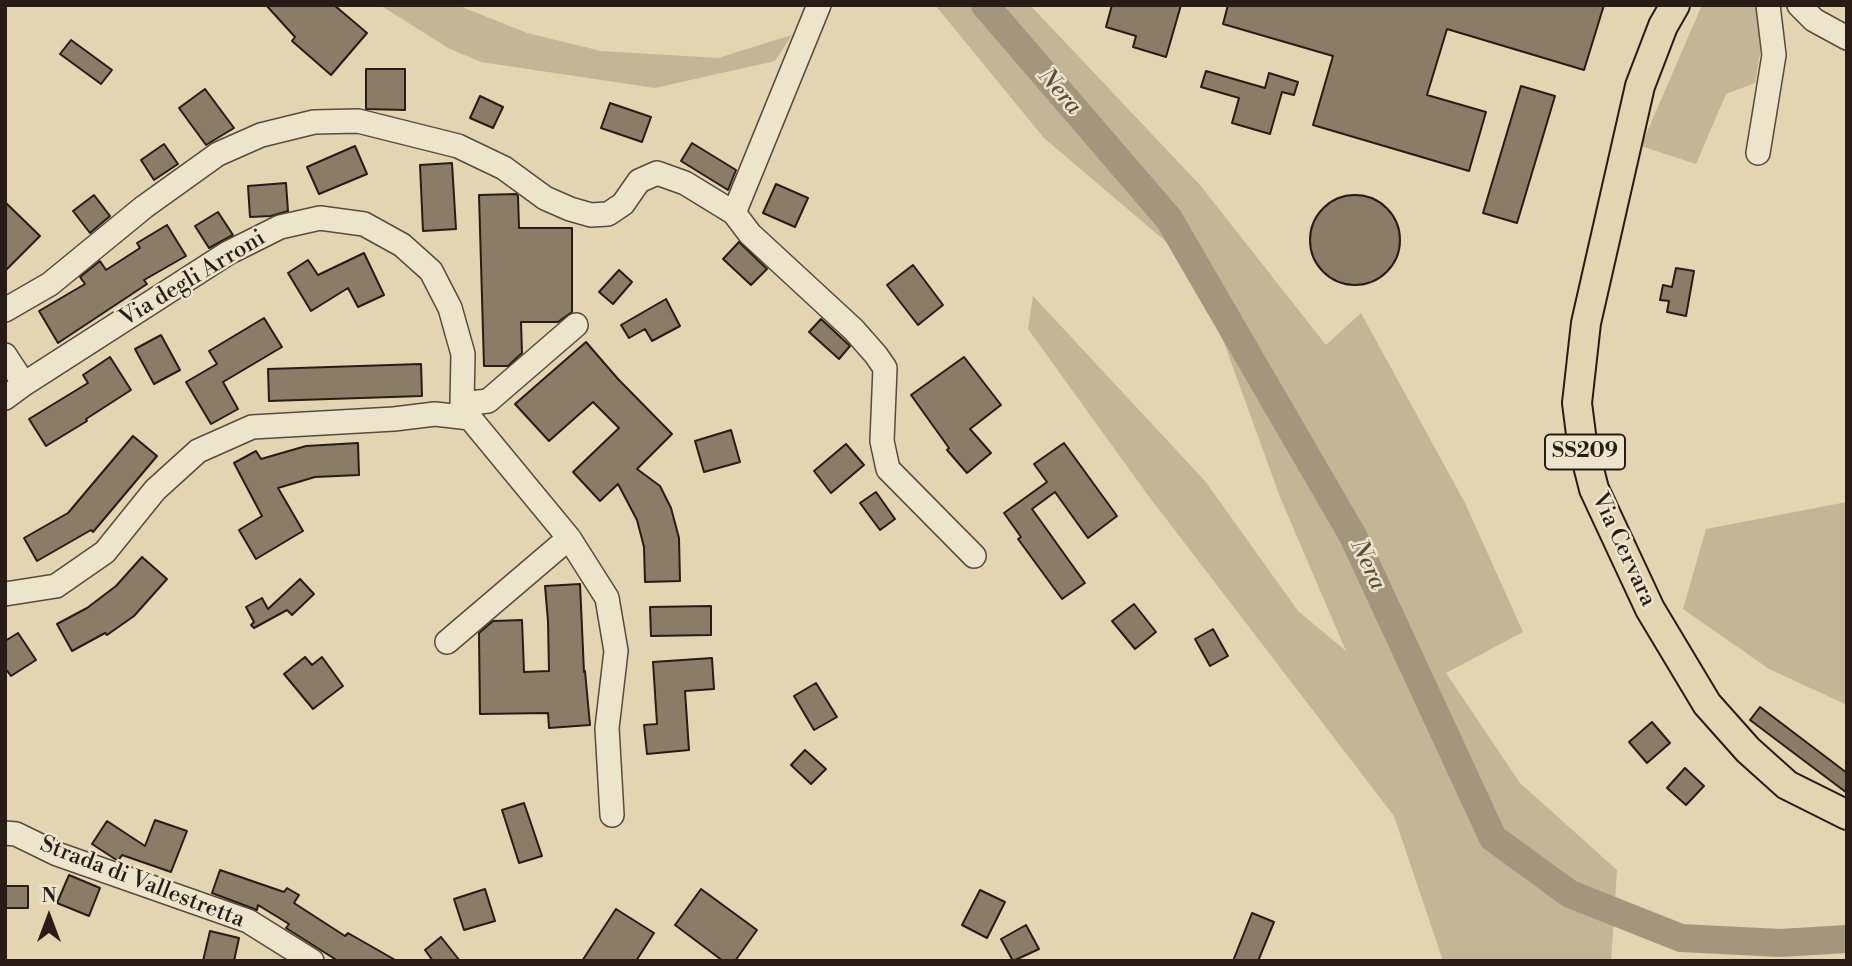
<!DOCTYPE html>
<html>
<head>
<meta charset="utf-8">
<style>
  body { margin:0 }
  #map { position:relative; width:1852px; height:966px; overflow:hidden; background:#e3d5b1; font-family:"Libre Bodoni",serif }
  canvas { display:block }
  .frame { position:absolute; inset:0; border:7px solid #291b15; pointer-events:none }
  .north { position:absolute; left:14px; top:882px; width:70px; height:70px; -webkit-text-stroke:5px #ede4cc; paint-order:stroke; rotate:0deg; font-size:19px; font-weight:700; line-height:28px; text-align:center; color:#291b15 }
  .north::after { content:''; display:block; margin:auto; width:24px; height:32px; background:#291b15; clip-path:polygon(50% 0,100% 100%,50% 72%,0 100%) }
</style>
</head>
<body>
<div id="map">
<canvas width="1852" height="966"></canvas>
<div class="frame"></div>
<div class="north">N</div>
</div>
<script>
const c = document.querySelector('canvas').getContext('2d');
c.lineJoin = 'round';
function paint(path, color) { c.fillStyle = color; c.fill(path, 'evenodd'); }
const poly = rows => new Path2D(rows.map(r => 'M' + r).join(''));
function trace(path, color, width, dash) { c.strokeStyle = color; c.lineWidth = width; c.lineCap = dash ? 'butt' : 'round'; c.setLineDash(dash || []); c.stroke(path); }
function label(font, color, halo, rows, align = 'center') {
  c.font = font + ' "Libre Bodoni",serif'; c.lineWidth = 5; c.setLineDash([]); c.textBaseline = 'middle'; c.strokeStyle = halo; c.fillStyle = color; for (const [text, x, y, turn = 0] of rows) {
    c.save(); c.translate(x, y); c.rotate((+turn || 0) * Math.PI / 180); c.textAlign = isNaN(turn) ? turn : align; if (halo) c.strokeText(text, 0, 0); c.fillText(text, 0, 0); c.restore();
  }
}
paint(poly([
  [380,5,457,5,527,33,601,51,718,58,792,35,775,61,655,88,481,62,448,48],
  [935,5,1030,5,1200,185,1326,345,1361,313,1465,503,1523,632,1446,673,1520,783,1617,870,1611,961,1443,961,1394,816,1147,494,1028,329,1033,296,1205,481,1298,611,1346,651,1280,497,1197,268,1044,138],
  [1702,5,1768,6,1755,83,1726,94,1696,164,1641,146],
  [1847,502,1847,705,1769,669,1683,609,1706,529]
]), '#c3b596');
trace(poly([
  [985,5,1169,219,1353,536,1493,838,1570,894,1681,938,1780,943,1847,939]
]), '#a4967c', 28);
const building = poly([
  [266,5,334,5,367,33,331,75,292,41,295,37,266,5],
  [1112,5,1181,5,1166,57,1133,47,1136,36,1106,27,1112,5],
  [1228,5,1604,5,1584,70,1447,29,1427,95,1486,112,1469,171,1313,125,1333,56,1223,24,1228,5],
  [71,40,112,70,101,84,60,54,71,40],
  [366,69,405,69,405,110,366,109,366,69],
  [1206,71,1265,88,1269,73,1298,82,1294,95,1282,92,1270,134,1232,123,1239,98,1201,87,1206,71],
  [1521,86,1555,96,1517,223,1483,213,1521,86],
  [205,89,234,128,206,145,179,108,205,89],
  [480,96,503,107,493,128,470,118,480,96],
  [610,103,651,117,642,142,601,128,610,103],
  [692,143,736,170,728,190,681,161,692,143],
  [164,144,178,164,154,180,141,160,164,144],
  [355,146,367,174,319,194,307,167,355,146],
  [452,163,456,229,423,231,420,165,452,163],
  [286,183,288,211,271,216,250,217,248,186,286,183],
  [776,184,808,198,795,227,763,213,776,184],
  [516,194,518,196,519,228,572,228,572,312,558,322,521,322,522,353,508,366,484,366,479,195,516,194],
  [94,195,110,216,90,233,73,211,94,195],
  '1310 240a45 45 0 1 1 90 0a45 45 0 1 1-90 0Z',
  [5,202,40,236,5,271,5,202],
  [218,212,233,235,209,248,195,226,218,212],
  [167,225,186,256,144,280,147,284,58,343,39,311,85,284,80,277,100,261,106,270,140,248,137,243,167,225],
  [739,242,767,269,751,285,723,259,739,242],
  [364,253,384,295,358,307,348,288,311,311,288,273,308,260,318,275,364,253],
  [913,265,943,305,918,325,887,285,913,265],
  [1676,268,1694,271,1686,316,1667,312,1669,301,1660,300,1663,285,1672,287,1676,268],
  [619,270,632,282,613,304,599,292,619,270],
  [666,299,680,326,652,341,645,329,629,338,621,325,666,299],
  [264,318,282,347,223,382,238,409,211,424,186,382,217,364,209,351,264,318],
  [821,319,850,346,839,359,809,332,821,319],
  [161,335,180,370,154,384,135,349,161,335],
  [586,342,618,379,672,434,637,469,660,486,671,508,679,538,680,581,645,582,644,547,637,520,618,484,600,501,573,472,619,428,593,402,549,441,515,404,586,342],
  [110,357,131,390,86,419,87,421,46,446,29,419,88,383,83,375,110,357],
  [964,357,1001,405,970,429,991,453,967,473,947,450,949,448,911,395,964,357],
  [421,364,422,396,269,401,268,369,421,364],
  [731,430,740,462,704,472,695,441,731,430],
  [133,436,157,456,93,532,91,530,37,561,24,538,68,513,133,436],
  [358,443,359,475,315,477,278,488,303,531,256,559,239,530,262,516,234,463,256,451,261,459,306,446,358,443],
  [1064,443,1117,516,1088,538,1055,492,1032,509,1085,583,1062,599,1018,539,1021,537,1004,513,1047,482,1034,464,1064,443],
  [846,444,864,465,831,493,814,471,846,444],
  [876,492,895,519,880,530,860,503,876,492],
  [142,557,167,579,134,616,107,635,105,633,72,651,57,624,87,608,116,586,142,557],
  [300,579,314,594,292,615,287,610,254,628,251,625,254,622,246,607,262,598,268,609,300,579],
  [580,584,584,672,585,671,590,725,549,728,548,713,480,714,479,633,493,621,522,620,524,672,549,671,548,621,545,586,580,584],
  [1134,604,1156,632,1135,649,1112,621,1134,604],
  [711,606,711,635,651,636,650,607,711,606],
  [1213,629,1228,656,1210,666,1195,639,1213,629],
  [18,633,36,660,11,676,5,668,5,641,18,633],
  [305,657,312,665,322,657,343,686,313,709,284,674,305,657],
  [712,658,714,689,685,691,689,750,647,754,644,725,657,724,653,662,712,658],
  [816,683,837,717,814,730,794,696,816,683],
  [1760,707,1847,773,1847,793,1750,720,1760,707],
  [1652,722,1670,743,1647,763,1629,742,1652,722],
  [805,750,826,769,811,784,791,765,805,750],
  [1685,768,1704,786,1686,805,1667,788,1685,768],
  [524,803,542,856,519,863,502,810,524,803],
  [155,820,187,831,171,872,122,855,118,861,92,844,107,821,145,846,155,820],
  [220,870,284,892,287,888,299,895,294,903,345,936,348,933,397,961,338,961,286,928,289,924,258,905,257,910,212,893,220,870],
  [69,875,100,888,89,916,57,903,69,875],
  [5,886,28,886,28,908,5,908,5,886],
  [485,889,495,921,464,930,454,899,485,889],
  [701,889,757,930,735,961,723,961,675,925,701,889],
  [980,890,1005,902,987,938,962,925,980,890],
  [616,909,654,933,636,961,582,961,616,909],
  [1252,913,1274,922,1258,961,1233,961,1252,913],
  [1026,925,1039,949,1013,961,1001,939,1026,925],
  [210,931,239,938,234,961,203,961,210,931],
  [441,937,460,961,433,961,425,950,441,937]
]);
paint(building, '#8a7c66');
trace(building, '#291b15', 2);
const minor = poly([
  [819,5,734,213,750,234,854,330,876,355,885,368,882,441,888,469,974,556],
  [1799,5,1814,20,1847,38],
  [1758,153,1774,55,1768,5],
  [5,310,50,284,144,207,218,154,261,135,314,122,358,121,458,146,504,168,545,198,570,209,591,215,608,214,623,204,639,181,657,173,685,183,734,213],
  [5,355,24,384,228,253,280,227,320,218,364,224,402,245,431,271,450,308,463,354,462,404,470,418],
  [5,398,24,384],
  [462,404,488,401,576,325],
  [5,594,56,586,105,552,155,490,198,451,252,427,394,419,435,414,470,418,569,538,607,598,616,651,607,728,612,815],
  [447,642,569,538],
  [5,833,16,834,57,854,248,921,312,961]
]);
const major = poly([
  [1675,5,1663,26,1640,86,1586,323,1577,403,1582,442,1594,489,1650,609,1707,704,1748,750,1787,785,1847,815]
]);
trace(minor, '#584a3c', 26);
trace(major, '#291b15', 32);
trace(minor, '#ede4cc', 23);
trace(major, '#e3d5b1', 28);
for (const [x, y, w] of [
  [1585,452,80]
]) { const box = new Path2D(); box.roundRect(x - w / 2, y - 17.5, w, 35, 5); c.fillStyle = '#ede4cc'; c.fill(box); trace(box, '#291b15', 2); }
label('bold 21px', '#291b15', null, [
  ["SS209",1585,452]
]);
label('23px', '#291b15', '#ede4cc', [
  ["Via degli Arroni",193,279,-31],
  ["Via Cervara",1623,550,65],
  ["Strada di Vallestretta",142,883,21]
]);
label('italic 24px', '#5a4c3e', '#ede4cc', [
  ["Nera",1059,92,49],
  ["Nera",1367,565,65]
]);
</script>
</body>
</html>
